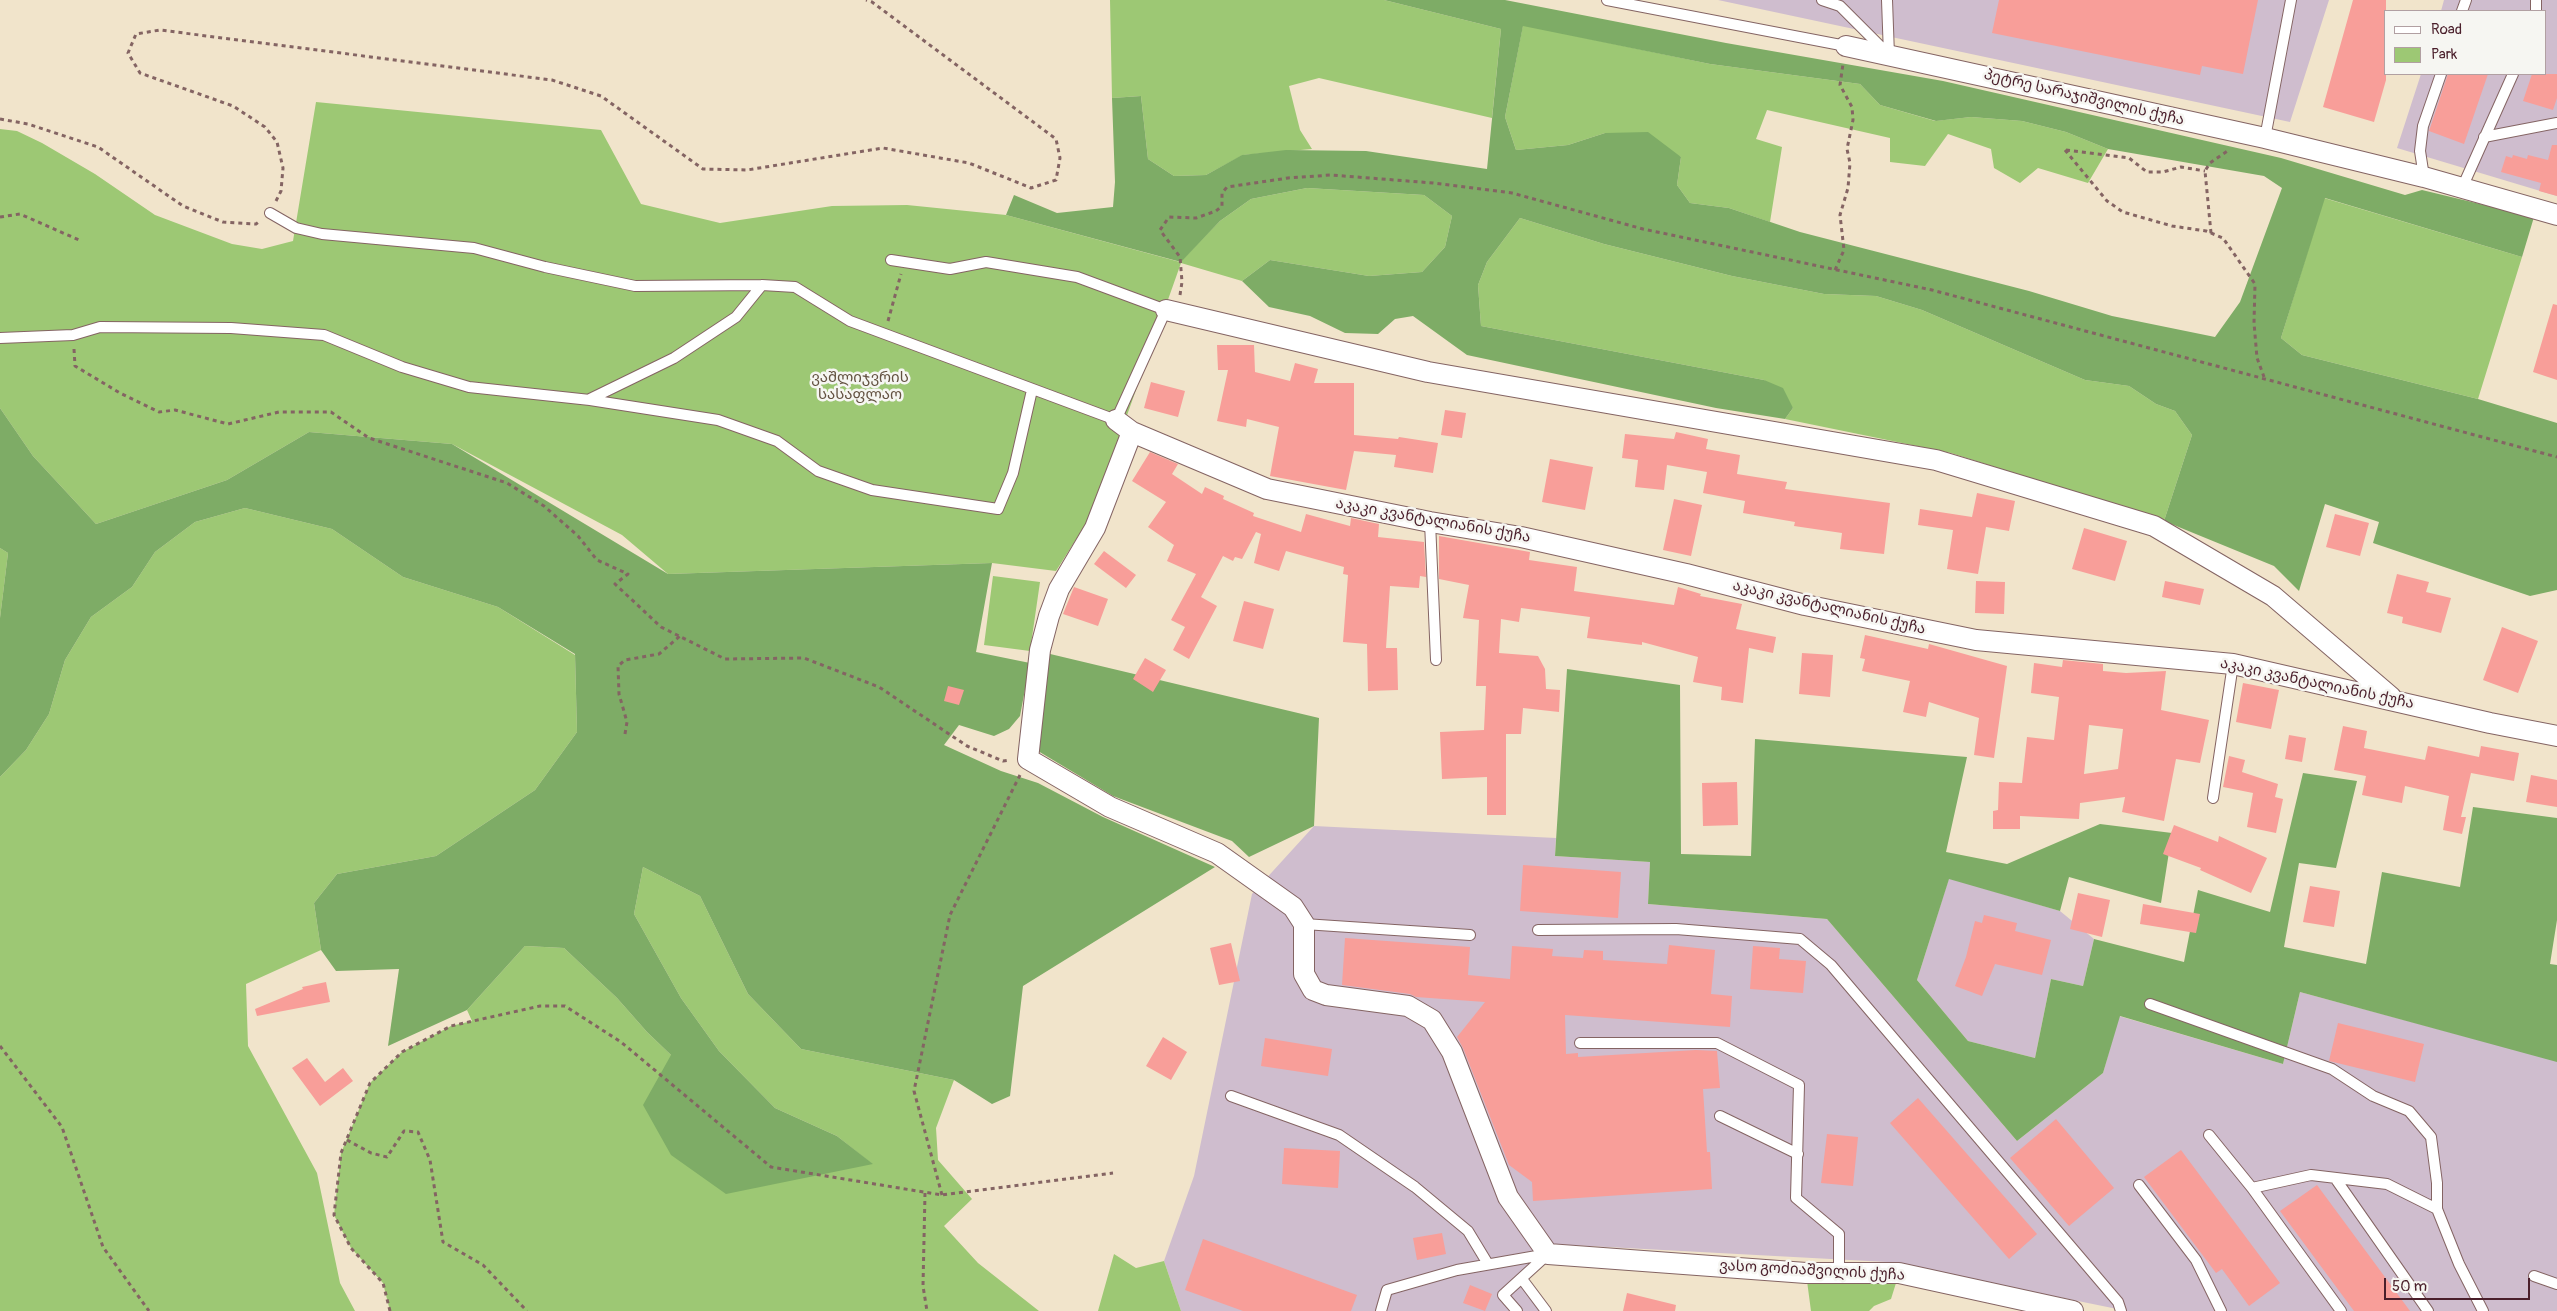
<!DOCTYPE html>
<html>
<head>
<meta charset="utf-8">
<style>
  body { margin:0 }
  #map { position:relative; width:2557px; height:1311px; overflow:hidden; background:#f1e4cb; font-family:Pangolin,sans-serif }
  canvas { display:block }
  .legend { position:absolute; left:2384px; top:10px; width:162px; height:65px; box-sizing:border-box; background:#f6f6f2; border:1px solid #b1a0a2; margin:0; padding:6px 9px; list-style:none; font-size:15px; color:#4a1f2b }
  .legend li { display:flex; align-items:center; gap:10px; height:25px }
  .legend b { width:25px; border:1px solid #b1a0a2 }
  .scale { position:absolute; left:2384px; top:1278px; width:146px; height:22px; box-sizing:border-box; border:2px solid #4a1f2b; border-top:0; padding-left:6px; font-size:15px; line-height:18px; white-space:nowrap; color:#4a1f2b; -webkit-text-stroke:4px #f6f6f2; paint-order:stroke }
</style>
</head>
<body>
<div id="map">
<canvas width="2557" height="1311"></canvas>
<ul class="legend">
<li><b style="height:6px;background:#fff"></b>Road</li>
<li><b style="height:14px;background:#9dc874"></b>Park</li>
</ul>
<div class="scale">50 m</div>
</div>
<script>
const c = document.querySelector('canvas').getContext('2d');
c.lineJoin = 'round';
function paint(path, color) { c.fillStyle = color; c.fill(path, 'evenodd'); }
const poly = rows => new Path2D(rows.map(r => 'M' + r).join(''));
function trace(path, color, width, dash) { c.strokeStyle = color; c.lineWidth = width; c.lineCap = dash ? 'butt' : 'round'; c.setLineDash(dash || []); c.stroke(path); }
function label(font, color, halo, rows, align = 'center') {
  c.font = font + ' Pangolin,"Noto Sans Georgian",sans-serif'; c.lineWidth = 5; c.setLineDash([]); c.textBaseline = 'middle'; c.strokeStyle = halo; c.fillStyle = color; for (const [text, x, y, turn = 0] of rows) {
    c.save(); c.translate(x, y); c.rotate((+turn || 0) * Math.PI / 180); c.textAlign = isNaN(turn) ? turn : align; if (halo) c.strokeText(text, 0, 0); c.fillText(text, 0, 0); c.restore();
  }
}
paint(poly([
  [1718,0,2329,0,2290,122],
  [2444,0,2557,0,2557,196,2397,148,2421,74,2546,74,2546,11,2441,11],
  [1314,826,1556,838,1555,856,1650,862,1648,904,1827,919,2017,1141,2103,1073,2119,1016,2283,1064,2300,992,2557,1061,2557,1311,2127,1311,1887,1262,1551,1244,1548,1254,1523,1279,1546,1311,1181,1311,1164,1261,1194,1176,1252,894],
  [1949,878,2060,911,2094,939,2083,986,2051,979,2035,1058,1968,1041,1917,980]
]), '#cfbdce');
paint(poly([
  [1110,0,1384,0,1501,29,1492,118,1319,78,1289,86,1300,130,1312,149,1243,155,1206,175,1174,176,1148,159,1141,96,1112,98],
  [1523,25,1710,64,1860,84,1880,105,1935,121,1971,117,2022,121,2066,132,2108,149,2088,183,2038,168,2020,183,1994,168,1991,149,1948,134,1925,166,1890,162,1890,138,1767,110,1756,139,1782,147,1770,222,1729,208,1690,203,1677,185,1681,157,1605,133,1568,145,1516,150,1505,117],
  [316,102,601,130,641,204,720,223,832,206,907,205,1006,215,1180,262,1220,221,1251,199,1307,188,1424,195,1452,216,1445,247,1422,272,1369,276,1270,260,1242,281,1181,263,1092,514,1056,571,992,563,668,574,622,535,452,444,309,432,227,480,96,524,33,456,0,408,0,129,17,131,42,143,95,174,155,215,232,244,262,249,293,241],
  [2324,198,2522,257,2478,399,2302,355,2281,338],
  [1520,218,1604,244,1732,276,1824,294,1876,296,1922,310,2085,380,2129,386,2156,404,2175,411,2192,435,2164,521,1951,453,1785,419,1793,408,1764,380,1481,326,1478,285,1487,262],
  [245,508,332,529,403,577,498,607,575,655,577,732,535,790,436,856,337,874,314,903,321,950,246,984,248,1046,317,1173,340,1283,355,1311,0,1311,0,777,26,750,49,714,65,660,91,617,132,587,155,552,195,522],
  [0,548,8,553,0,618],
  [993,576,1040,582,1030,651,984,645],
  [643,867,700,896,748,994,801,1049,954,1080,936,1128,938,1160,972,1199,944,1226,978,1263,1039,1311,390,1311,383,1283,351,1248,334,1215,341,1153,370,1083,402,1052,451,1026,472,1021,467,1010,525,946,564,948,617,998,647,1032,671,1055,872,1164,837,1136,775,1108,719,1051,681,998,634,914],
  [1114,1254,1136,1268,1164,1261,1181,1311,1098,1311],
  [1807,1281,1896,1283,1891,1299,1874,1306,1869,1311,1811,1311]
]), '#9dc874');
paint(poly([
  [1384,0,1505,0,1726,43,1943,81,2281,158,2405,195,2422,190,2534,217,2522,257,2325,198,2281,338,2302,355,2478,399,2557,423,2557,590,2530,596,2373,543,2379,522,2325,504,2299,591,2274,566,2164,521,2192,435,2175,411,2156,404,2129,386,2085,380,1922,310,1876,296,1824,294,1732,276,1604,244,1520,218,1487,262,1478,285,1481,326,1764,380,1783,388,1793,408,1785,419,1716,408,1467,355,1413,316,1395,319,1378,334,1345,333,1310,316,1269,307,1242,281,1270,260,1369,276,1422,272,1445,247,1452,216,1424,195,1307,188,1251,199,1220,221,1181,262,1006,215,1014,195,1057,213,1113,207,1115,182,1112,98,1141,96,1148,159,1174,176,1206,175,1242,155,1286,150,1366,151,1487,169,1501,29],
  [1523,26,1710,64,1860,84,1880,105,1936,121,1971,117,2022,121,2066,132,2108,149,2264,176,2282,188,2240,302,2215,337,2112,316,2029,291,1800,232,1729,208,1690,203,1677,185,1681,157,1648,132,1605,133,1568,145,1516,150,1505,117],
  [0,408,33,456,96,524,227,480,309,432,452,444,668,574,992,563,976,652,1030,663,1020,716,1009,729,994,736,959,725,944,745,1001,771,1038,783,1103,817,1215,867,1023,986,1010,1096,992,1104,954,1080,801,1049,748,994,700,896,643,867,634,914,681,998,719,1051,775,1108,837,1136,873,1164,726,1194,671,1155,643,1105,671,1055,647,1032,617,998,564,948,525,946,467,1010,388,1046,399,969,336,971,321,950,314,903,337,874,436,856,535,790,577,732,575,654,498,607,403,577,332,529,245,508,195,522,155,552,132,587,91,617,65,660,49,714,26,750,0,777,0,618,8,553,0,548],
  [1046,653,1319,718,1314,826,1249,857,1232,841,1113,796,1038,751],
  [1567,669,1680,685,1681,854,1751,856,1755,739,1967,757,1946,852,2007,864,2100,824,2172,833,2161,903,2069,877,2060,911,1949,879,1917,980,1968,1041,2035,1058,2051,979,2083,986,2094,939,2184,962,2198,890,2270,912,2303,773,2357,781,2336,868,2299,863,2284,947,2366,964,2382,872,2460,887,2473,807,2557,818,2557,920,2550,964,2557,965,2557,1062,2300,992,2283,1064,2120,1016,2103,1073,2017,1141,1827,919,1648,904,1650,862,1555,856]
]), '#7eac66');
paint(poly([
  [1999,0,2258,0,2243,74,2202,66,2200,75,1992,33],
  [2353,0,2386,0,2386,80,2374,122,2323,107],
  [2448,74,2488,74,2464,144,2429,131],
  [2532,74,2557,74,2557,98,2553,110,2523,101],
  [2552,145,2557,145,2557,196,2539,191,2541,183,2501,172,2506,156,2512,158,2513,155,2527,159,2528,155,2548,160],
  [2553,304,2557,305,2557,380,2533,372],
  [1217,345,1254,345,1255,372,1290,381,1295,363,1318,369,1314,383,1354,383,1354,435,1398,439,1399,437,1438,443,1433,473,1394,467,1396,455,1354,451,1346,490,1270,476,1279,427,1247,419,1246,427,1217,421,1228,370,1218,370],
  [1151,382,1185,391,1178,417,1144,408],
  [1445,410,1466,413,1462,438,1441,435],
  [1676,432,1708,439,1706,449,1740,455,1737,474,1787,482,1785,489,1890,503,1884,554,1840,549,1842,533,1794,526,1795,522,1743,513,1745,501,1703,493,1707,472,1667,465,1664,490,1635,487,1638,460,1622,458,1625,434,1674,439],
  [1150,452,1178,464,1172,474,1202,494,1205,487,1224,496,1223,499,1254,513,1253,516,1301,532,1306,514,1350,526,1351,518,1379,524,1378,537,1424,542,1426,577,1420,576,1419,588,1390,586,1386,648,1397,648,1398,690,1368,691,1367,644,1343,642,1348,575,1343,574,1344,567,1286,551,1279,571,1254,563,1261,534,1256,532,1242,559,1235,557,1233,561,1223,556,1201,597,1217,606,1189,659,1173,650,1185,627,1171,620,1196,574,1167,561,1174,545,1148,527,1166,502,1132,481],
  [1550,459,1593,467,1585,510,1542,502],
  [1977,493,2015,501,2009,531,1986,527,1978,574,1947,569,1953,530,1918,525,1920,509,1972,517],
  [1674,499,1702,505,1691,556,1663,550],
  [2335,514,2369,523,2360,556,2326,547],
  [2084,528,2127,541,2115,581,2072,569],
  [1439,536,1530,552,1529,560,1577,567,1574,591,1674,605,1678,587,1701,594,1700,596,1742,604,1736,629,1776,637,1773,653,1749,648,1743,703,1721,700,1722,687,1693,682,1698,657,1642,642,1642,645,1587,638,1590,617,1521,608,1519,622,1501,619,1499,653,1538,656,1545,669,1546,689,1560,690,1559,712,1523,708,1521,734,1506,734,1506,815,1487,815,1487,777,1442,779,1440,732,1484,730,1486,686,1476,686,1479,620,1463,618,1469,585,1439,579],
  [1104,551,1136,575,1126,588,1094,564],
  [2397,574,2429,582,2426,592,2451,598,2441,633,2402,623,2403,617,2387,613],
  [1976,581,2005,582,2004,614,1975,613],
  [2165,581,2204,589,2200,605,2162,597],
  [1074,587,1108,599,1098,626,1063,614],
  [1244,601,1274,609,1263,649,1233,641],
  [2502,627,2538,641,2518,693,2483,680],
  [1865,635,1928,649,1929,644,2007,666,1994,758,1974,755,1979,718,1929,702,1926,717,1903,712,1910,681,1862,671,1865,659,1860,658],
  [1802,653,1833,655,1830,697,1799,694],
  [1145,658,1166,670,1153,692,1133,679],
  [2063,660,2103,664,2103,671,2126,673,2166,671,2161,710,2209,720,2200,763,2176,759,2164,821,2122,812,2125,797,2080,803,2079,819,2020,816,2020,829,1993,829,1993,811,1998,810,1999,782,2022,783,2027,737,2054,740,2059,697,2031,693,2034,663,2062,667],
  [2089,725,2123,729,2118,769,2084,774],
  [2243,683,2279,690,2271,729,2236,722],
  [948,686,964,690,959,705,944,701],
  [2343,726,2367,731,2364,748,2425,760,2428,746,2479,757,2481,746,2519,753,2514,781,2471,773,2461,817,2466,817,2462,834,2443,830,2449,796,2405,786,2402,803,2362,795,2366,776,2334,770],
  [2289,735,2306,738,2302,762,2285,759],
  [2229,756,2245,760,2242,772,2278,784,2275,797,2283,799,2276,833,2247,827,2253,793,2223,787],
  [2531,775,2557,780,2557,807,2526,802],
  [1737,782,1738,825,1703,826,1702,783],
  [2174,825,2218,842,2219,836,2267,858,2251,893,2200,870,2201,868,2163,854],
  [1523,865,1621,872,1618,918,1520,911],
  [2310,886,2340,891,2334,927,2303,922],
  [2078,893,2110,900,2102,937,2070,929],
  [2143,904,2200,914,2196,933,2140,924],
  [1984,915,2017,923,2015,931,2051,940,2042,975,1995,964,1982,996,1955,986,1966,957,1975,921,1982,923],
  [1345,938,1470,947,1468,975,1510,979,1512,946,1553,949,1552,956,1583,958,1584,950,1603,951,1603,960,1667,964,1669,945,1715,950,1711,994,1732,996,1730,1027,1565,1015,1566,1054,1578,1053,1578,1057,1696,1050,1717,1051,1720,1088,1703,1089,1707,1152,1710,1152,1712,1189,1533,1201,1532,1182,1509,1165,1463,1048,1457,1037,1485,1002,1416,997,1410,994,1342,985],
  [1231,943,1240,981,1219,985,1210,948],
  [1753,946,1780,948,1779,959,1806,961,1803,993,1750,989],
  [326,982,330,1002,257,1016,255,1009,303,989,302,987],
  [2338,1023,2424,1044,2415,1082,2329,1061],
  [1163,1037,1187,1052,1171,1080,1146,1066],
  [1265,1038,1332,1049,1328,1076,1261,1066],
  [307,1058,325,1082,343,1068,353,1081,320,1106,292,1068],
  [1918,1098,2037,1234,2009,1259,1890,1123],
  [2056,1119,2114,1188,2069,1226,2010,1158],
  [1827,1134,1858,1137,1853,1186,1821,1183],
  [1284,1148,1340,1151,1338,1188,1282,1184],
  [2181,1150,2280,1283,2249,1306,2222,1269,2216,1273,2144,1177],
  [2317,1185,2410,1311,2354,1311,2280,1211],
  [1442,1233,1446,1254,1417,1260,1413,1238],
  [1203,1239,1357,1295,1351,1311,1243,1311,1185,1290],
  [1470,1285,1492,1294,1485,1311,1463,1303],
  [1627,1293,1676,1305,1675,1311,1623,1311]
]), '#f89e99');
const service = poly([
  [1607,0,1846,46],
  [1822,0,1840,6,1886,52],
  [1887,0,1889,55],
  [2462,11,2466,0],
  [2536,11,2536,0],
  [2484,137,2557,123],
  [2265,138,2291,0],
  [2424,177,2420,151,2423,126,2441,74],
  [2462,188,2513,74],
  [270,213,296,228,322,234,474,248,545,267,635,286,762,285,795,287,850,321,1116,420,1166,310,1077,277,986,262,950,269,891,260],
  [0,338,73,335,100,327,231,328,324,335,402,367,469,387,590,400,718,420,777,441,818,471,872,490,998,509,1013,473,1032,390],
  [590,399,674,358,736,317,762,285],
  [1430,522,1436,660],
  [2213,798,2233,664],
  [1304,924,1470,935],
  [1538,930,1676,929,1800,939,1831,965,2118,1302,2121,1311],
  [2150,1004,2332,1069,2373,1096,2409,1111,2431,1137,2437,1183,2437,1209,2459,1264,2483,1311],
  [1580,1043,1717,1043,1799,1085,1796,1198,1839,1234,1839,1272],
  [1231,1096,1339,1135,1415,1187,1468,1231,1488,1264],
  [1720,1116,1798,1154],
  [2209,1135,2252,1188,2341,1311],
  [2335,1178,2428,1311],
  [2139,1185,2196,1260,2221,1311],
  [2252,1188,2311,1175,2387,1184,2437,1209],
  [2534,1276,2557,1284],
  [1522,1279,1546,1311],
  [1381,1311,1387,1290,1457,1270,1548,1254],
  [1517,1311,1503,1295,1548,1254]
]);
const minor = poly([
  [1846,46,2265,138,2424,177,2557,215],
  [1166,310,1428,372,1936,460,2154,526,2273,596,2391,697],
  [1116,420,1132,432,1267,489,1430,522,1521,537,1686,574,1805,605,1976,640,2233,664,2490,723,2557,736],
  [1132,432,1095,528,1059,589,1049,616,1040,650,1028,759,1110,807,1217,853,1293,907,1304,924,1304,974,1313,990,1326,995,1408,1006,1432,1020,1452,1052,1508,1197,1548,1254,1806,1273,1899,1273,2073,1311]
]);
trace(service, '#846463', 12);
trace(minor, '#846463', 22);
trace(poly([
  [0,119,28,124,98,147,183,206,223,222,256,224,260,221],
  [2065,150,2107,201,2123,212,2172,226,2206,231,2223,238,2255,284,2254,323,2257,358,2264,377],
  [2066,150,2129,158,2147,172,2163,172,2181,167,2205,171],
  [276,201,281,191,283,168,277,142,265,127,233,106,140,73,128,53,136,34,160,30,552,80,601,96,703,169,747,170,883,148,969,163,1031,188,1056,180,1060,158,1056,139,872,2,866,0],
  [0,217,20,214,79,240],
  [2211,233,2205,171,2210,163,2229,150],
  [1835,270,1844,250,1840,215,1848,188,1850,163,1847,149,1853,120,1852,107,1840,85,1843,64],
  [1180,295,1182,282,1180,257,1160,230,1169,217,1196,218,1216,211,1222,206,1222,193,1227,187,1288,178,1331,175,1433,183,1512,193,1643,229,1932,290,2557,457],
  [888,321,901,274],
  [74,349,75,366,120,393,159,412,175,410,228,424,279,412,331,412,369,438,507,483,544,506,578,536,597,560,628,574,615,584,661,627,725,659,804,658,879,687,967,746,1003,761,1010,760],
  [625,734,627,722,619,694,618,666,625,660,659,654,680,636],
  [0,1046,62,1127,103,1247,149,1311],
  [347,1140,371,1153,387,1157,404,1131,418,1132,430,1160,443,1242,483,1265,527,1311],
  [925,1193,923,1286,927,1311],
  [942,1195,914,1091,950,915,1020,775],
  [390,1311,383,1283,351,1248,334,1215,341,1153,370,1083,402,1052,451,1026,540,1006,565,1006,621,1042,771,1167,942,1195,1113,1173]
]), '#846463', 3, [4, 4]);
trace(service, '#fff', 10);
trace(minor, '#fff', 20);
label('15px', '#4a1f2b', '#f6f6f2', [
  ["პეტრე სარაჯიშვილის ქუჩა",2084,98,13],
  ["აკაკი კვანტალიანის ქუჩა",1433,521,10],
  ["აკაკი კვანტალიანის ქუჩა",1829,608,13],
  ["აკაკი კვანტალიანის ქუჩა",2317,684,12],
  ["ვასო გოძიაშვილის ქუჩა",1812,1271,3]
]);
label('15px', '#635241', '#f6f6f2', [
  ["ვაშლიჯვრის",860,378],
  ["სასაფლაო",860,395]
]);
</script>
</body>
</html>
